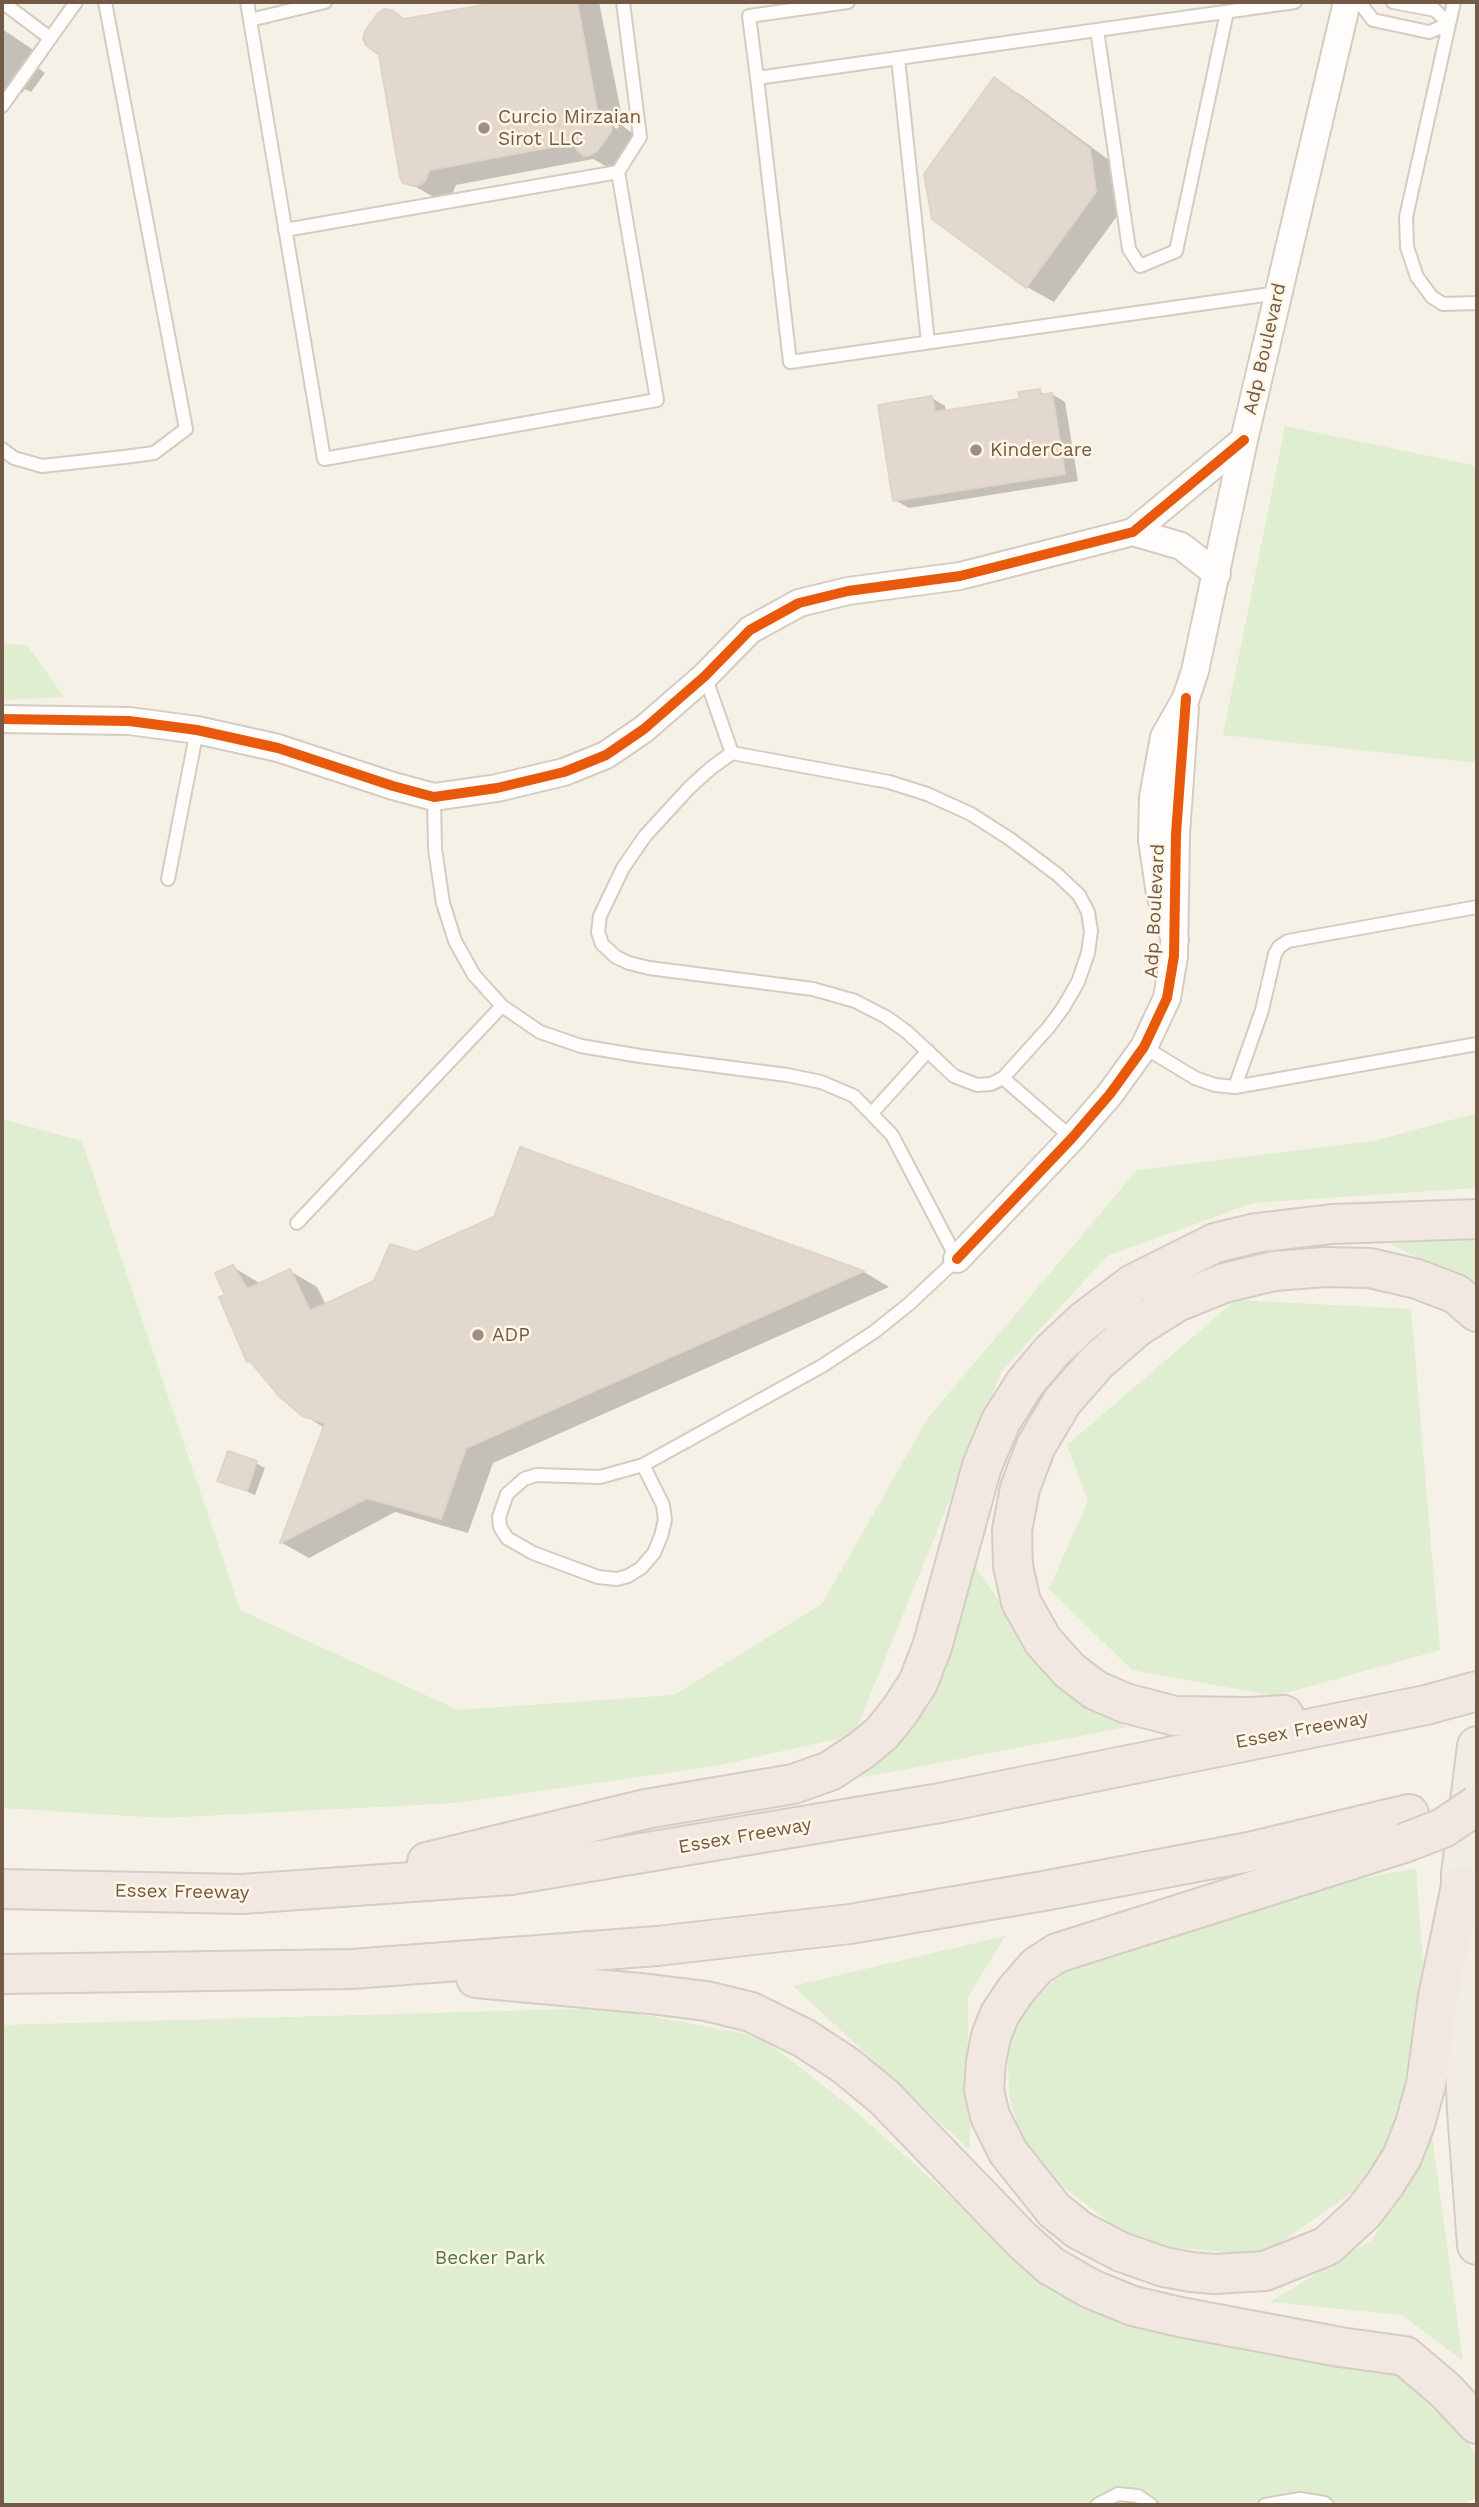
<!DOCTYPE html>
<html>
<head>
<meta charset="utf-8">
<style>
  body { margin:0 }
  #map { position:relative; width:1479px; height:2507px; overflow:hidden; background:#f6f1e6; font-family:"Work Sans",sans-serif }
  canvas { display:block }
  .frame { position:absolute; inset:0; border:4px solid #735946; pointer-events:none }
</style>
</head>
<body>
<div id="map">
<canvas width="1479" height="2507"></canvas>
<div class="frame"></div>
</div>
<script>
const c = document.querySelector('canvas').getContext('2d');
c.lineJoin = 'round';
function paint(path, color) { c.fillStyle = color; c.fill(path, 'evenodd'); }
const poly = rows => new Path2D(rows.map(r => 'M' + r).join(''));
function trace(path, color, width, dash) { c.strokeStyle = color; c.lineWidth = width; c.lineCap = dash ? 'butt' : 'round'; c.setLineDash(dash || []); c.stroke(path); }
function label(font, color, halo, rows, align = 'center') {
  c.font = font + ' "Work Sans",sans-serif'; c.lineWidth = 5; c.setLineDash([]); c.textBaseline = 'middle'; c.strokeStyle = halo; c.fillStyle = color; for (const [text, x, y, turn = 0] of rows) {
    c.save(); c.translate(x, y); c.rotate((+turn || 0) * Math.PI / 180); c.textAlign = isNaN(turn) ? turn : align; if (halo) c.strokeText(text, 0, 0); c.fillText(text, 0, 0); c.restore();
  }
}
paint(poly([
  [1285,426,1477,466,1477,763,1223,735],
  [2,644,27,645,64,697,2,700],
  [1477,1113,1477,1188,1253,1203,1107,1256,1002,1371,854,1735,716,1766,455,1803,164,1818,2,1808,2,1119,82,1141,240,1610,458,1710,674,1695,822,1604,928,1418,1137,1170,1374,1141],
  [1477,1237,1477,1287,1390,1244],
  [1236,1300,1411,1309,1440,1650,1275,1696,1132,1670,1049,1589,1088,1501,1067,1445],
  [973,1563,1057,1685,1127,1727,859,1778,930,1706],
  [1416,1868,1425,1989,1400,2125,1377,2175,1263,2255,1139,2245,1027,2159,1009,2095,1007,2028,1066,1969,1279,1894],
  [1005,1936,968,1997,970,2150,793,1986],
  [608,2008,761,2037,853,2109,1060,2295,1158,2332,1268,2355,1405,2371,1447,2405,1477,2458,1477,2498,1459,2505,2,2505,2,2025],
  [1432,2137,1463,2361,1402,2315,1270,2302,1372,2240]
]), '#dfedd0');
paint(poly([
  [510,2,599,2,624,127,639,138,613,170,593,159,456,185,452,195,437,199,409,183,392,12,406,20],
  [604,114,609,114,619,127,616,129],
  [2,29,41,55,34,65,45,73,31,92,25,89,22,93,17,90,2,109],
  [995,80,1021,95,1117,166,1123,208,1054,302,1027,287,934,218],
  [1039,391,1047,395,1052,394,1065,402,1078,481,909,508,895,500,932,398,945,406,946,412,1022,401],
  [521,1149,864,1272,889,1287,493,1463,468,1533,395,1512,309,1558,282,1543,325,1428,303,1415,255,1365,249,1361,227,1296,233,1267,261,1284,290,1271,317,1287,326,1305,375,1283,416,1254,495,1218],
  [256,1463,265,1468,255,1495,219,1480]
]), '#0003');
const building = poly([
  [500,2,577,2,597,110,608,116,612,121,611,132,597,151,590,155,584,156,578,151,573,143,429,170,426,179,420,185,413,186,403,183,400,177,379,55,366,45,363,39,365,31,378,13,384,9,392,10,404,19,500,2],
  [994,77,1090,149,1096,192,1026,288,932,219,924,174,994,77],
  [1040,389,1041,395,1052,393,1065,474,893,501,878,405,932,396,935,412,1020,399,1018,392,1040,389],
  [520,1147,864,1271,466,1448,441,1519,367,1498,280,1543,325,1423,302,1416,279,1396,250,1361,247,1362,219,1297,225,1295,215,1273,233,1265,247,1289,290,1269,310,1311,374,1281,390,1244,416,1252,494,1217,520,1147],
  [228,1451,257,1461,247,1491,217,1481,228,1451]
]);
paint(building, '#e2d8ce');
trace(building, '#dfd4c8', 2);
const lane = poly([
  [2,2,50,38],
  [247,2,324,459,657,400,618,172,640,137,623,2],
  [1454,2,1406,217,1407,247,1417,277,1432,297,1443,304,1477,303],
  [1363,7,1373,20,1429,32,1449,24,1435,10,1393,2],
  [250,20,325,2],
  [1097,30,1129,249,1140,266,1176,251,1227,12],
  [898,58,928,342],
  [757,78,749,16,848,2],
  [2,106,76,2],
  [285,230,618,172],
  [1278,293,790,362,757,78,1295,2],
  [2,449,14,458,42,466,124,457,154,453,186,429,105,2],
  [705,676,732,753],
  [732,753,889,782,927,794,971,814,1010,839,1058,875,1079,895,1088,912,1091,931,1088,953,1078,982,1063,1008,1048,1028,1003,1078,991,1084,977,1085,954,1076,907,1032,886,1017,855,1001,813,989,649,968,629,963,616,957,602,944,598,932,600,916,623,868,645,836,689,788,711,768,732,753],
  [434,797,435,849,443,903,455,941,474,975,502,1006,540,1032,581,1046,640,1056,787,1075,821,1082,854,1096,892,1135,957,1259,909,1304,874,1332,822,1366,643,1465,600,1477,536,1475,524,1479,507,1494,499,1517,500,1527,507,1538,533,1553,598,1577,617,1579,628,1576,641,1568,654,1553,661,1536,665,1520,663,1505,643,1465],
  [168,879,197,730],
  [1144,1047,1195,1078,1215,1085,1235,1087,1477,1044],
  [1003,1078,1072,1138],
  [1235,1087,1262,1010,1275,954,1279,947,1288,941,1477,907],
  [872,1113,928,1051],
  [297,1223,502,1006],
  [1097,2505,1118,2494,1138,2496,1151,2505],
  [1265,2505,1300,2499,1324,2503,1327,2505]
]);
const street = poly([
  [1133,532,1181,546,1217,574],
  [2,719,129,721,197,730,278,748,393,786,434,797,497,788,564,772,606,755,644,729,705,676,750,630,799,603,848,591,960,576,1133,532,1244,440],
  [1175,940,1160,894,1152,840,1153,797,1164,737,1186,698,1195,671,1244,440,1347,2],
  [957,1259,1072,1138,1110,1094,1144,1047,1167,998,1174,956,1176,834,1185,708]
]);
const primary = poly([
  [1477,1746,1461,1874,1461,1982,1467,2111,1477,2245]
]);
const highway = poly([
  [1284,1715,1250,1717,1175,1716,1125,1703,1095,1690,1069,1670,1043,1641,1021,1602,1013,1566,1012,1530,1020,1488,1036,1446,1062,1402,1097,1362,1137,1327,1177,1302,1224,1283,1274,1271,1325,1267,1370,1268,1417,1279,1456,1294,1477,1312],
  [1404,1843,1057,1953,1037,1966,1016,1990,1000,2014,991,2036,986,2062,984,2090,990,2116,1008,2152,1054,2210,1079,2230,1121,2252,1164,2267,1191,2272,1215,2274,1265,2271,1327,2246,1364,2212,1385,2184,1402,2157,1415,2124,1426,2084,1438,1997,1461,1886],
  [427,1862,646,1809,793,1784,830,1771,863,1749,882,1733,899,1712,918,1683,932,1647,982,1466,1001,1421,1025,1383,1052,1351,1084,1321,1133,1284,1215,1243,1256,1233,1332,1224,1477,1219],
  [2,1889,242,1894,511,1875,940,1803,1426,1705,1477,1691],
  [2,1974,352,1969,657,1946,850,1924,1049,1890,1249,1852,1409,1814],
  [476,1978,650,1994,706,2001,751,2012,804,2038,845,2065,884,2097,1022,2240,1051,2266,1091,2289,1133,2306,1180,2317,1340,2347,1405,2356,1445,2390,1477,2424]
]);
trace(lane, '#d5ccc1', 16);
trace(street, '#d5ccc1', 30);
trace(primary, '#d5ccc3', 42);
trace(highway, '#d5ccc3', 42);
trace(lane, '#fefdfb', 12);
trace(street, '#fefdfb', 26);
trace(primary, '#f2ede3', 38);
trace(highway, '#f1e8e2', 38);
const highwayBridge = poly([
  [1404,1843,1443,1828,1477,1805]
]);
trace(highwayBridge, '#d5ccc3', 42, []);
trace(highwayBridge, '#f1e8e2', 38);
trace(poly([
  [2,719,129,721,197,730,278,748,393,786,434,797,497,788,564,772,606,755,644,729,705,676,750,630,799,603,848,591,960,576,1133,532,1244,440],
  [957,1259,1072,1138,1110,1094,1144,1047,1167,998,1174,956,1176,834,1186,698]
]), '#e8590c', 10);
for (const [x, y, r, color] of [
  [484,128,7,"#a18e7e"],
  [976,450,7,"#a18e7e"],
  [478,1335,7,"#a18e7e"]
]) { const dot = new Path2D(); dot.arc(x, y, r, 0, 2 * Math.PI); c.fillStyle = color; c.fill(dot); trace(dot, '#fff6e5', 2.5); }
label('19px', '#735946', '#fff6e5', [
  ["Curcio Mirzaian",498,117],
  ["Sirot LLC",498,139],
  ["KinderCare",990,450],
  ["ADP",492,1335]
], 'left');
label('19px', '#735946', '#fff6e5', [
  ["Adp Boulevard",1265,349,-77],
  ["Adp Boulevard",1155,911,-87],
  ["Essex Freeway",1302,1730,-11],
  ["Essex Freeway",745,1836,-10],
  ["Essex Freeway",182,1892,1]
]);
label('19px', '#4c793e', '#fff6e5', [
  ["Becker Park",490,2258]
]);
</script>
</body>
</html>
